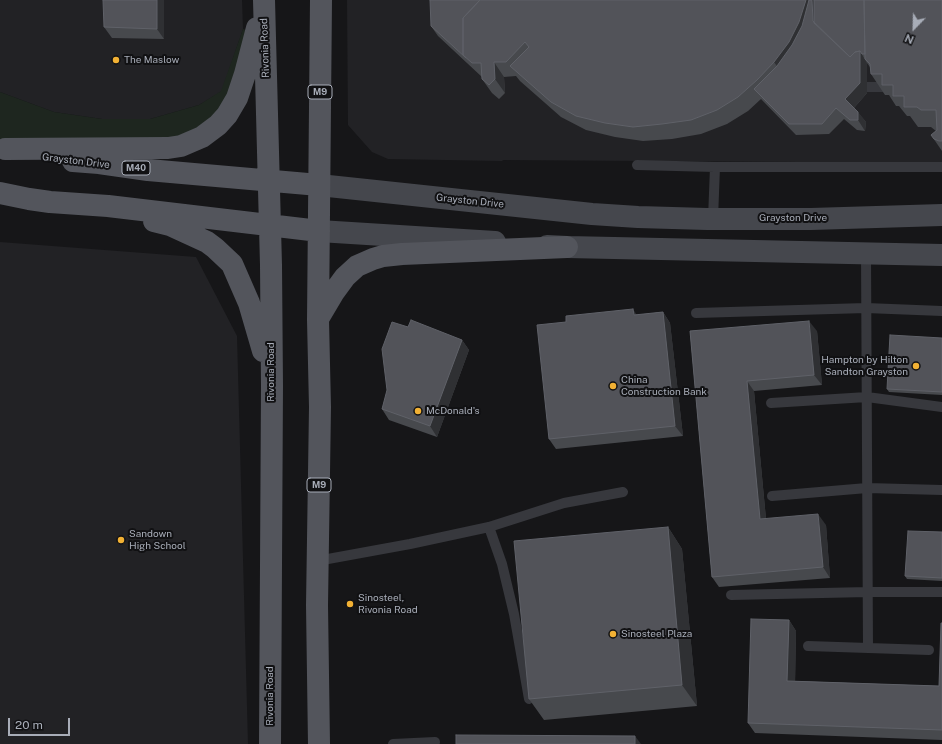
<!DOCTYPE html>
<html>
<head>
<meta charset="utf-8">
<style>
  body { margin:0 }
  #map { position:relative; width:942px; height:744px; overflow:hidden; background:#161618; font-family:"Public Sans",sans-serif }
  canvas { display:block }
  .north { position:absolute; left:894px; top:8px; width:40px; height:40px; -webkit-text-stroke:3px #111113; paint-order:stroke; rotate:203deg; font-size:11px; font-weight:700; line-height:16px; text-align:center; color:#a8adb8 }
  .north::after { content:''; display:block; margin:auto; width:14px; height:18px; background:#a8adb8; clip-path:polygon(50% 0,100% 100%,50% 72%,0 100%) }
  .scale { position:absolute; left:8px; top:718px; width:62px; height:18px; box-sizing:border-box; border:2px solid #a8adb8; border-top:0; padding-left:5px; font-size:12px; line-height:14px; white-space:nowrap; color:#a8adb8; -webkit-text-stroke:3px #111113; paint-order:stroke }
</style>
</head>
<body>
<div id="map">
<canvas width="942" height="744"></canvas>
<div class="north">N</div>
<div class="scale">20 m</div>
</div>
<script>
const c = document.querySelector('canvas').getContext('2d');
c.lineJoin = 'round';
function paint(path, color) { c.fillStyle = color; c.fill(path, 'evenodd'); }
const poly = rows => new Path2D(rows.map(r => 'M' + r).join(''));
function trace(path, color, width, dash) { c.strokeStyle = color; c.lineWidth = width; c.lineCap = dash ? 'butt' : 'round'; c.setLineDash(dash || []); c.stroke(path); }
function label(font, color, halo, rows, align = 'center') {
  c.font = font + ' "Public Sans",sans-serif'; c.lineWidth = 4; c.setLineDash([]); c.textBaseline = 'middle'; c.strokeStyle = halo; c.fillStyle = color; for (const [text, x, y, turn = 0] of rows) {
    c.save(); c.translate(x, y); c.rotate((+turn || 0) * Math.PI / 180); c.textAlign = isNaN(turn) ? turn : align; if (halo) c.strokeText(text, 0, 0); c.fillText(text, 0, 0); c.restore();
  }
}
paint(poly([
  [0,0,242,0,243,29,222,91,199,105,150,119,102,119,54,112,0,92],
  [347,0,942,0,942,163,503,160,502,161,388,159,372,152,348,125],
  [0,242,196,257,237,336,248,744,0,744]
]), '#222225');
paint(poly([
  [243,29,258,34,249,75,202,141,0,144,0,92,54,112,102,119,150,119,199,105,221,91]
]), '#1e261f');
trace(poly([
  [858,87,892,87],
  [637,165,715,167,942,167],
  [713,219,715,167],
  [866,253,868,648],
  [696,313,866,308,942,311],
  [771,403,867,397,942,407],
  [772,496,867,488,942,490],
  [489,527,502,564,514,614,529,699],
  [317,561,410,544,489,527,564,503,623,492],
  [731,595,868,592,942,592],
  [808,646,929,650],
  [393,744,435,742]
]), '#37383d', 10);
trace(poly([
  [319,185,592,214,638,217,707,219,811,219,942,215],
  [319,231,495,242],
  [547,246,567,247,942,255]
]), '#45474d', 22);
trace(poly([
  [264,0,271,265,272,386,270,744],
  [5,149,168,148,181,146,202,137,218,125,227,115,237,98,245,74,257,28],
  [73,161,99,163,148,170,319,185],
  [0,193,29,199,50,202,108,206,319,231],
  [154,221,170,225,207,242,215,248,232,264,249,303,263,351],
  [318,319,334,292,345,277,357,266,373,259,383,256,402,254,567,247],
  [319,744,317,605,320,407,318,320,321,0]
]), '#53555c', 22);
paint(poly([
  [164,0,164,39,112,38,104,27],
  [942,0,942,151,931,135,936,131,931,127,918,127,910,116,907,116,899,106,896,106,889,95,885,95,871,74,870,67,867,63,867,93,854,108,866,122,865,131,857,130,844,119,829,134,796,135,761,99,748,111,727,124,701,134,672,139,643,141,615,137,586,130,561,117,520,81,516,76,504,77,505,93,499,99,492,93,482,79,482,77,438,36,431,26],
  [663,312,670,323,683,436,556,449,549,439,637,315],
  [408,327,462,340,469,350,437,437,389,420,382,409],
  [690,331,817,331,822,385,754,391,766,519,826,525,830,578,719,587,712,577],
  [942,338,942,395,889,392,887,389],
  [668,527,682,549,697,706,544,720,529,699],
  [942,532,942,581,907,579,905,576],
  [789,620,796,631,795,681,939,686,942,623,942,740,755,733,748,723]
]), '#47494d');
paint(poly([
  [157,0,164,0,164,39,157,29],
  [806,0,816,0,820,29,784,76,774,62],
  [860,51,867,63,867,93,853,109,845,99],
  [494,62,504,77,505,93,495,79],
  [858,112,866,122,865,131,858,120],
  [633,309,640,320,634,315],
  [663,312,670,323,683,436,675,426],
  [809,321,817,331,822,385,814,375],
  [462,340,469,350,437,437,430,426],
  [747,381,754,391,767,530,760,519],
  [818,514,826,525,830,578,823,567],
  [668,527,682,549,697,706,682,685],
  [789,620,796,631,795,691,787,681],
  [635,736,641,744,635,744]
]), '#2f3033');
const building = poly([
  [103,0,157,0,157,29,104,27,103,0],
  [430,0,480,0,463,18,463,55,466,58,431,26,430,0],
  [480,0,806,0,799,22,789,42,774,62,757,80,738,97,717,110,691,120,662,124,633,127,605,123,576,116,551,102,510,66,529,47,525,42,506,62,494,62,495,79,489,85,482,79,481,63,472,63,463,55,463,18,480,0],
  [809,0,812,0,813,21,850,57,855,52,860,51,860,83,845,99,858,112,858,120,850,120,836,108,822,124,789,124,754,89,777,66,792,45,802,26,809,0],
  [814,0,864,0,865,54,862,54,860,51,855,52,850,57,814,23,814,0],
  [864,0,942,0,942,141,939,141,934,139,931,135,937,130,936,110,921,110,917,107,904,107,904,96,893,96,893,85,882,85,882,74,871,74,870,64,865,59,864,0],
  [633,309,634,315,663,312,675,426,549,439,537,325,566,322,566,316,633,309],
  [411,320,462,340,430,426,382,409,387,390,382,349,392,322,408,327,411,320],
  [809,321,814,375,747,381,760,519,818,514,823,567,712,577,690,331,809,321],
  [890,335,942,338,942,392,887,389,890,335],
  [668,527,682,685,529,699,514,541,668,527],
  [908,531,942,532,942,578,905,576,908,531],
  [751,619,789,620,787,681,939,686,941,623,942,623,942,730,748,723,751,619],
  [456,735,635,736,635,744,456,744,456,735]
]);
paint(building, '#525359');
trace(building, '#5f6168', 1);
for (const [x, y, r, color] of [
  [116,60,4,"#f2b134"],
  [916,366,4,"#f2b134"],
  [613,386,4,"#f2b134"],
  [418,411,4,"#f2b134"],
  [121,540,4,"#f2b134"],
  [350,604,4,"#f2b134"],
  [613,634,4,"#f2b134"]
]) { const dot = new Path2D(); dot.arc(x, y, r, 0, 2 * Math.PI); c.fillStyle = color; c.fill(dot); trace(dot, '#111113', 1.5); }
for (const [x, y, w] of [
  [320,92,24],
  [136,168,28],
  [319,485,24]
]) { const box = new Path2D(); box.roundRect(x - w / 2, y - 7, w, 14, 3); c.fillStyle = '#111113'; c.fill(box); trace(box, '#a8adb8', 1); }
label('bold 9px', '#a8adb8', null, [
  ["M9",320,92],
  ["M40",136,168],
  ["M9",319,485]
]);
label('10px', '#a8adb8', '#111113', [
  ["Rivonia Road",265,48,-92],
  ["Grayston Drive",76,161,7],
  ["Grayston Drive",470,201,6],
  ["Grayston Drive",793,218],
  ["Rivonia Road",271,372,-90],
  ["Rivonia Road",270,696,-90]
]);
label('10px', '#a8adb8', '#111113', [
  ["The Maslow",124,60],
  ["Hampton by Hilton",908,360,"right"],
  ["Sandton Grayston",908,372,"right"],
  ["China",621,380],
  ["Construction Bank",621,392],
  ["McDonald's",426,411],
  ["Sandown",129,534],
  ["High School",129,546],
  ["Sinosteel,",358,598],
  ["Rivonia Road",358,610],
  ["Sinosteel Plaza",621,634]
], 'left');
</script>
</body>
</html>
